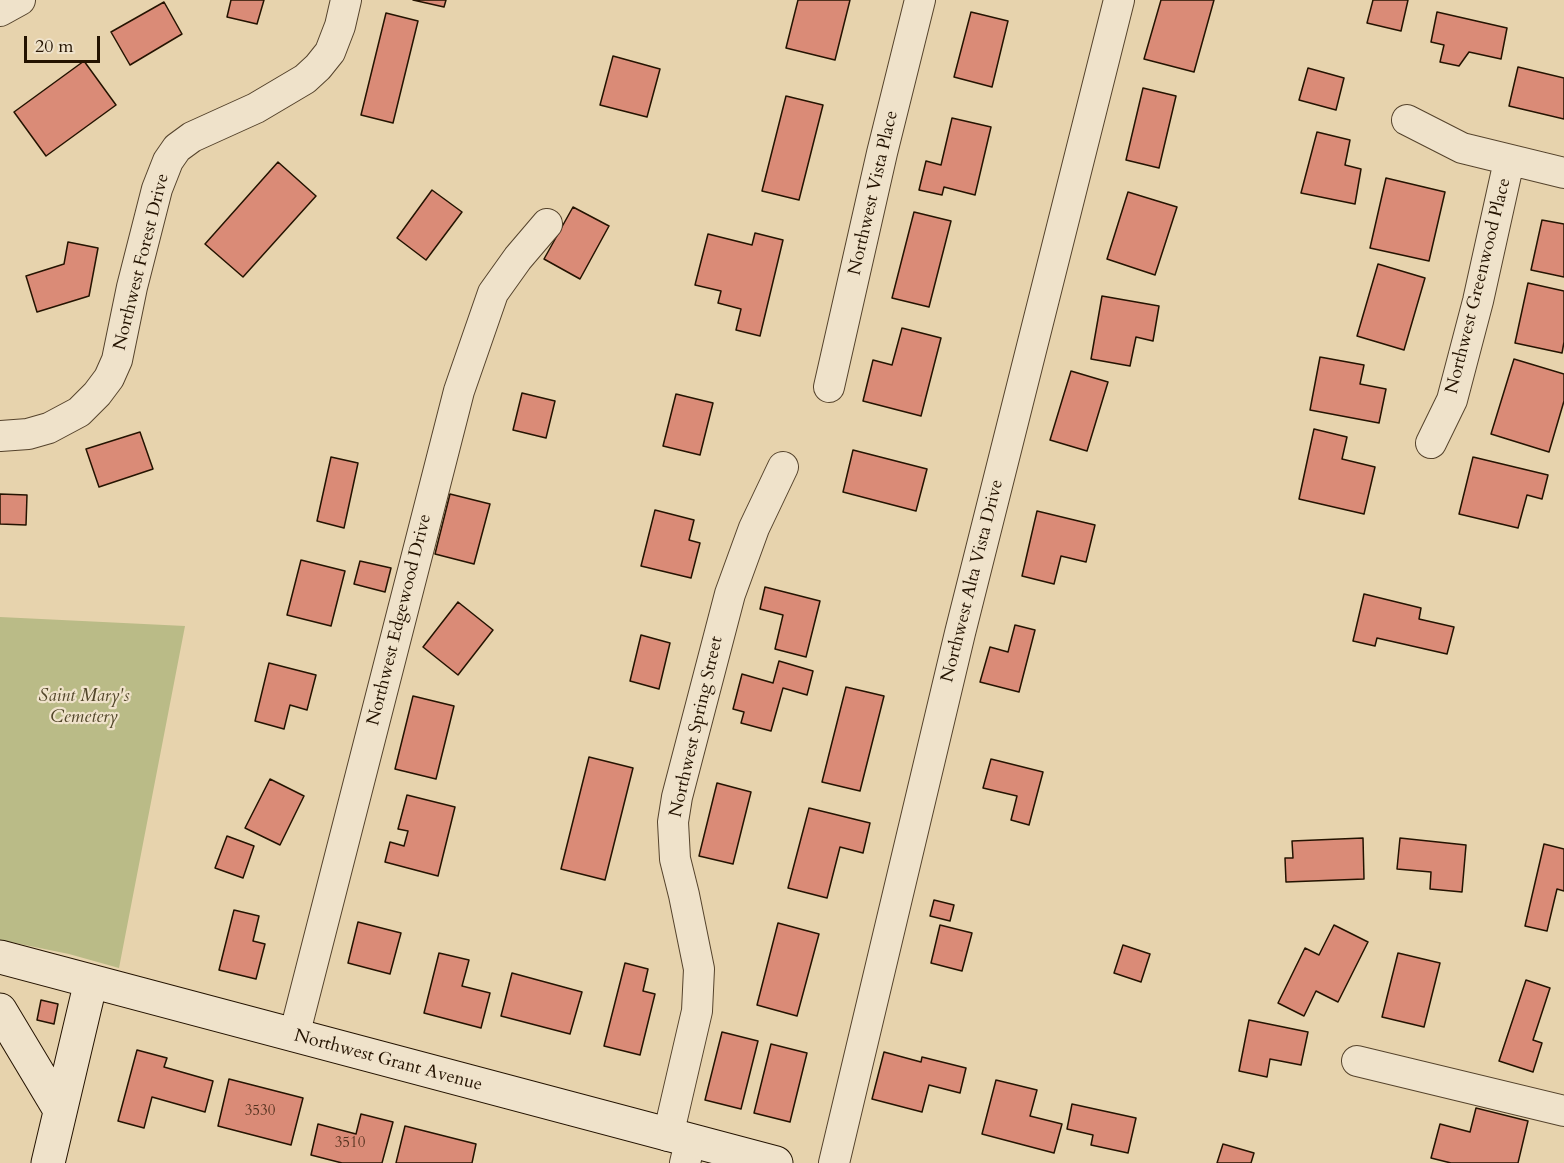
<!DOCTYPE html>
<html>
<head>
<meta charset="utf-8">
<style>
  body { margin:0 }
  #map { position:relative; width:1564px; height:1163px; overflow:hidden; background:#e7d3ad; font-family:Cardo,serif }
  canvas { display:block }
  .scale { position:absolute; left:24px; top:36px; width:76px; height:27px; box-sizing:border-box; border:3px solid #241301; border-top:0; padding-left:8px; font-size:18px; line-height:21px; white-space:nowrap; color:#241301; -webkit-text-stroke:4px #efe2ca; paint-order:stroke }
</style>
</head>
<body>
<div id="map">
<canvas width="1564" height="1163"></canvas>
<div class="scale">20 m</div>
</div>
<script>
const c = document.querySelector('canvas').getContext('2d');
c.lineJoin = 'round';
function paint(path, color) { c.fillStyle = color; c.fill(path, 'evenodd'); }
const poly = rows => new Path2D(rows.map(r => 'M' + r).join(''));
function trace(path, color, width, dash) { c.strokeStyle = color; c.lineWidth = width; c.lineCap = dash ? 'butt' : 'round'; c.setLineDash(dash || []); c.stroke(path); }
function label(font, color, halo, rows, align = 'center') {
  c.font = font + ' Cardo,serif'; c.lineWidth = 4.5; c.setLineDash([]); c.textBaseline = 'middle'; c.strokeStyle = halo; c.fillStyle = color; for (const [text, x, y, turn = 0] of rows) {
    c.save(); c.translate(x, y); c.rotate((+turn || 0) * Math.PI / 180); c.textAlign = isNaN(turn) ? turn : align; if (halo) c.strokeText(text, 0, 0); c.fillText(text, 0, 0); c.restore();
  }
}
paint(poly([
  [0,617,185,626,119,968,69,954,0,940]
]), '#babb87');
const building = poly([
  [231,0,264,0,257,24,227,17,231,0],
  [413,0,446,0,444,7,413,0],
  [798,0,850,0,835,60,786,48,798,0],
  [1161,0,1214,0,1194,72,1144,59,1161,0],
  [1373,0,1408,0,1401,31,1367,23,1373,0],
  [164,2,182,34,130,65,111,32,164,2],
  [971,12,1008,21,992,87,954,77,971,12],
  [1437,12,1507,28,1501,59,1469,52,1459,66,1440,62,1444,45,1431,42,1437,12],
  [386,13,418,21,393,123,361,115,386,13],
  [613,56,660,69,647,117,600,105,613,56],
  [84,61,116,105,46,156,14,112,84,61],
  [1518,67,1564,78,1564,119,1509,106,1518,67],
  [1308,68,1344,78,1336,110,1299,100,1308,68],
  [1143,88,1176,96,1159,168,1126,160,1143,88],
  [786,96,823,105,799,200,762,191,786,96],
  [952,118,991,127,975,195,944,187,942,195,919,190,926,161,941,165,952,118],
  [1317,132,1350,140,1345,165,1361,169,1355,204,1301,193,1317,132],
  [278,162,316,196,243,277,205,244,278,162],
  [1386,178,1445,192,1429,261,1370,248,1386,178],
  [432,190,462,212,426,260,397,238,432,190],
  [1128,192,1177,207,1155,275,1107,259,1128,192],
  [573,207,609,226,580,279,544,259,573,207],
  [914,212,951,221,929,307,892,298,914,212],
  [1542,220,1564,224,1564,277,1531,270,1542,220],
  [755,233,783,240,760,336,736,330,741,309,718,303,721,291,695,285,708,234,752,245,755,233],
  [68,242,98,248,89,296,37,312,26,276,64,264,68,242],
  [1378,264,1425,278,1404,350,1357,336,1378,264],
  [1528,283,1564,291,1564,342,1562,353,1515,343,1528,283],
  [1102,296,1159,306,1153,341,1136,337,1130,366,1091,359,1102,296],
  [902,328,941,338,921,416,863,401,873,360,892,365,902,328],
  [1320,357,1364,365,1360,384,1386,389,1379,423,1310,410,1320,357],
  [1514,359,1564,374,1564,401,1549,452,1491,434,1514,359],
  [1071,371,1108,382,1087,451,1050,440,1071,371],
  [522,393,555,401,546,438,513,430,522,393],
  [676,394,713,403,700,455,663,446,676,394],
  [1314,429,1347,437,1342,459,1375,467,1364,514,1299,499,1314,429],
  [140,432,153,469,99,487,86,449,140,432],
  [853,450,927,469,916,511,843,492,853,450],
  [331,457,358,463,344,528,317,521,331,457],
  [1473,457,1548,475,1542,499,1527,495,1518,528,1459,514,1473,457],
  [0,494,27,495,26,525,0,524,0,494],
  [450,494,490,504,474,564,435,554,450,494],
  [655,510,694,520,689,540,700,543,691,578,641,566,655,510],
  [1037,511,1095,525,1086,562,1061,556,1054,584,1022,576,1037,511],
  [301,560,345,571,331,626,287,615,301,560],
  [360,561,391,568,385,592,354,584,360,561],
  [765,587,820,601,806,657,775,649,783,615,760,609,765,587],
  [1364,594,1421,608,1419,619,1454,627,1447,654,1377,638,1375,646,1353,641,1364,594],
  [458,602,493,630,458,675,423,647,458,602],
  [1015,625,1035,630,1019,692,980,682,990,647,1008,652,1015,625],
  [641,635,670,643,659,689,630,681,641,635],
  [779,661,813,671,807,695,783,688,771,731,741,723,744,712,733,709,742,674,773,683,779,661],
  [269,663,316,675,307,710,290,705,284,729,255,721,269,663],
  [846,687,884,696,860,791,822,782,846,687],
  [413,696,454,706,436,779,395,769,413,696],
  [589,757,633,768,605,880,561,869,589,757],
  [991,759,1043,772,1029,825,1011,820,1017,796,983,788,991,759],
  [270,779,304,796,280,845,245,828,270,779],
  [717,783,751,792,733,864,699,856,717,783],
  [407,795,455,807,438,876,385,862,390,842,404,846,408,831,398,829,407,795],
  [809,808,870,823,863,853,840,847,827,898,788,888,809,808],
  [227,836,254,846,243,878,215,868,227,836],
  [1363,838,1364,879,1286,882,1285,858,1293,858,1292,841,1363,838],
  [1400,838,1466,845,1462,892,1430,889,1431,872,1397,869,1400,838],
  [1544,844,1564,849,1564,891,1557,889,1547,931,1525,926,1544,844],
  [934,900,954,905,950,921,930,916,934,900],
  [234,910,259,916,253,941,265,944,256,979,219,970,234,910],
  [358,922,401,933,390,974,348,963,358,922],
  [778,923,819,934,797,1016,757,1005,778,923],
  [940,925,972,933,962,971,931,963,940,925],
  [1334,925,1368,942,1338,1002,1316,991,1304,1016,1278,1003,1305,948,1319,955,1334,925],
  [1123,945,1150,954,1141,982,1114,973,1123,945],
  [439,953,469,960,462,986,490,993,481,1028,424,1013,439,953],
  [1398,953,1440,963,1424,1027,1382,1017,1398,953],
  [625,963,648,969,643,991,655,994,640,1055,604,1046,625,963],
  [512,973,582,992,570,1034,501,1016,512,973],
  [1526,980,1550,988,1533,1040,1542,1043,1533,1072,1499,1061,1526,980],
  [41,1000,58,1004,54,1024,37,1020,41,1000],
  [1249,1020,1308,1032,1301,1065,1270,1059,1267,1077,1239,1071,1249,1020],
  [722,1032,758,1041,741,1109,705,1100,722,1032],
  [771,1044,807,1053,790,1122,754,1113,771,1044],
  [137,1050,167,1058,164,1067,213,1081,205,1112,152,1097,144,1128,118,1121,137,1050],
  [884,1052,921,1062,922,1057,966,1068,960,1093,929,1085,922,1112,872,1099,884,1052],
  [229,1079,303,1098,291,1145,218,1126,229,1079],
  [996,1080,1037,1090,1030,1116,1062,1124,1054,1153,982,1134,996,1080],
  [1072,1104,1136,1118,1128,1153,1091,1145,1093,1135,1067,1129,1072,1104],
  [1476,1108,1528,1121,1518,1163,1451,1163,1431,1158,1440,1124,1470,1132,1476,1108],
  [361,1114,393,1122,382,1163,342,1163,311,1155,318,1124,356,1134,361,1114],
  [405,1126,476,1144,472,1163,396,1163,405,1126],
  [1223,1144,1254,1153,1251,1163,1217,1163,1223,1144]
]);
paint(building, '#da8b77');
trace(building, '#241301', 1.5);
const street = poly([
  [0,11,20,0],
  [1407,120,1462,148,1564,173],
  [829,387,882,153,920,0],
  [0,436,28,434,49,428,79,412,97,394,109,378,117,360,132,287,157,189,168,161,177,148,192,137,256,108,305,79,318,67,330,52,340,26,346,0],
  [1431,443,1452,400,1478,301,1509,161],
  [294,1036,459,391,493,293,518,258,547,224],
  [1357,1061,1564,1111],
  [668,1136,697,1011,699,969,684,895,675,859,673,822,677,797,730,594,754,528,783,467],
  [685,1163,690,1142],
  [834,1163,960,633,1119,0]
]);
const secondary = poly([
  [0,957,776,1163],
  [0,1010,60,1110],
  [48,1163,91,981]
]);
trace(street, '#55432c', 32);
trace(secondary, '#241301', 35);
trace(street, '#efe2ca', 30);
trace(secondary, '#efe2ca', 33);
label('15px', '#52311e', null, [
  ["3530",260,1112],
  ["3510",350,1144]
]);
label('18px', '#241301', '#efe2ca', [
  ["Northwest Vista Place",874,193,-77],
  ["Northwest Forest Drive",142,262,-76],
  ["Northwest Greenwood Place",1479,286,-76],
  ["Northwest Alta Vista Drive",973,581,-76],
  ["Northwest Edgewood Drive",400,620,-76],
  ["Northwest Spring Street",697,727,-77],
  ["Northwest Grant Avenue",388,1061,15]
]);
label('italic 18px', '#514529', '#efe2ca', [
  ["Saint Mary's",84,697],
  ["Cemetery",84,718]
]);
</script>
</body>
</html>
